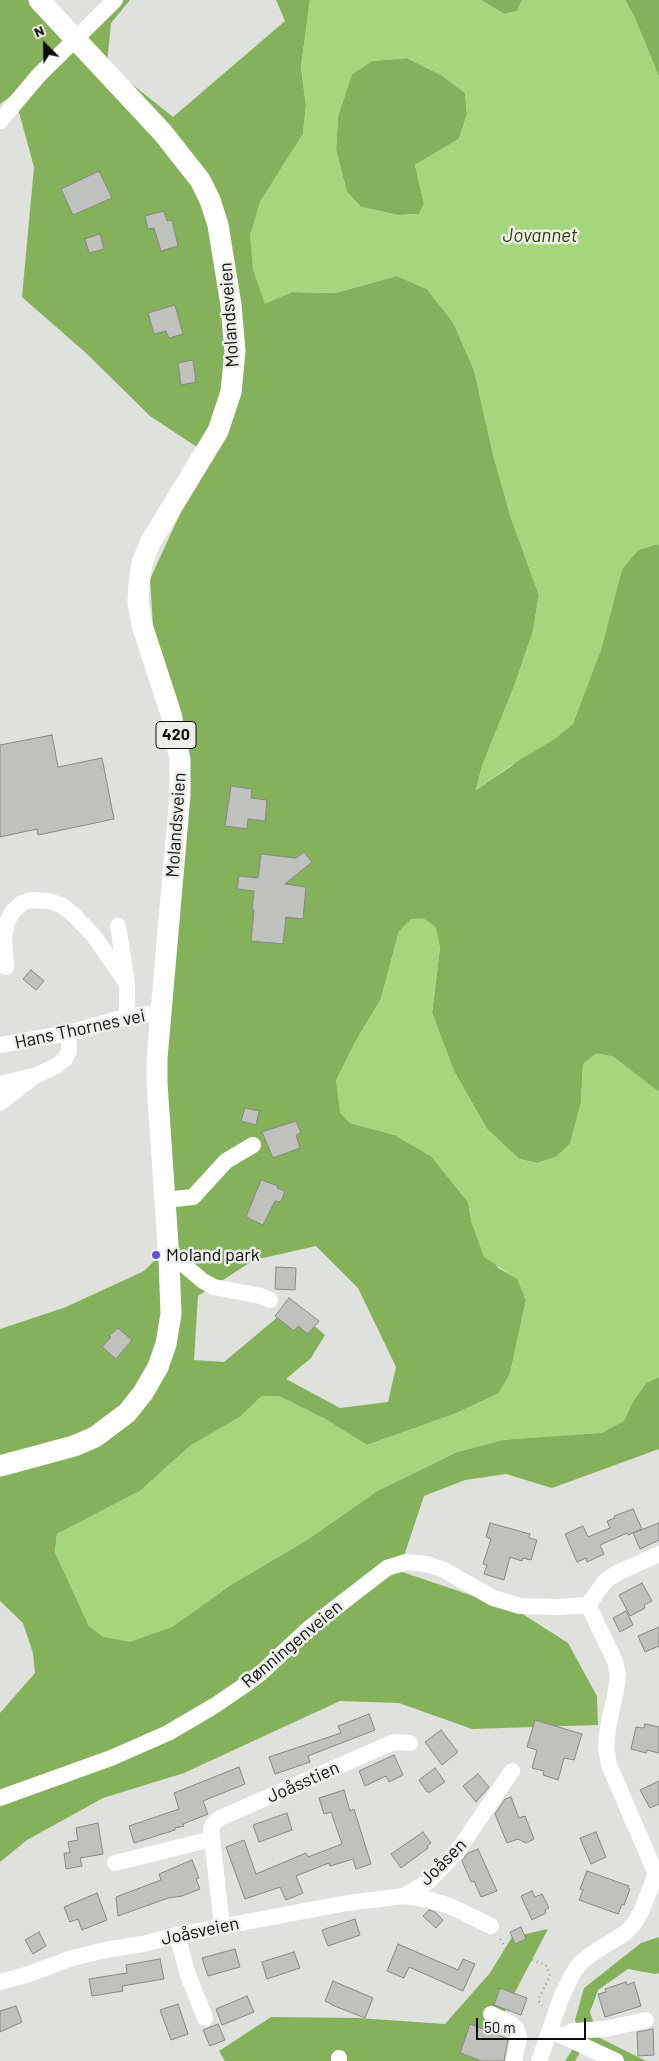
<!DOCTYPE html>
<html>
<head>
<meta charset="utf-8">
<style>
  body { margin:0 }
  #map { position:relative; width:659px; height:2061px; overflow:hidden; background:#dfe2dc; font-family:Barlow,sans-serif }
  canvas { display:block }
  .north { position:absolute; left:20px; top:20px; width:50px; height:50px; -webkit-text-stroke:4px #ecefea; paint-order:stroke; rotate:337deg; font-size:14px; font-weight:700; line-height:20px; text-align:center; color:#0c0d0b }
  .north::after { content:''; display:block; margin:auto; width:18px; height:22px; background:#0c0d0b; clip-path:polygon(50% 0,100% 100%,50% 72%,0 100%) }
  .scale { position:absolute; left:476px; top:2018px; width:110px; height:22px; box-sizing:border-box; border:2px solid #0c0d0b; border-top:0; padding-left:6px; font-size:15px; line-height:18px; white-space:nowrap; color:#0c0d0b; -webkit-text-stroke:4px #ecefea; paint-order:stroke }
</style>
</head>
<body>
<div id="map">
<canvas width="659" height="2061"></canvas>
<div class="north">N</div>
<div class="scale">50 m</div>
</div>
<script>
const c = document.querySelector('canvas').getContext('2d');
c.lineJoin = 'round';
function paint(path, color) { c.fillStyle = color; c.fill(path, 'evenodd'); }
const poly = rows => new Path2D(rows.map(r => 'M' + r).join(''));
function trace(path, color, width, dash) { c.strokeStyle = color; c.lineWidth = width; c.lineCap = dash ? 'butt' : 'round'; c.setLineDash(dash || []); c.stroke(path); }
function label(font, color, halo, rows, align = 'center') {
  c.font = font + ' Barlow,sans-serif'; c.lineWidth = 5; c.setLineDash([]); c.textBaseline = 'middle'; c.strokeStyle = halo; c.fillStyle = color; for (const [text, x, y, turn = 0] of rows) {
    c.save(); c.translate(x, y); c.rotate((+turn || 0) * Math.PI / 180); c.textAlign = isNaN(turn) ? turn : align; if (halo) c.strokeText(text, 0, 0); c.fillText(text, 0, 0); c.restore();
  }
}
paint(poly([
  [0,0,32,0,77,38,123,0,130,0,111,23,107,64,173,117,285,21,276,0,310,0,301,67,306,106,303,134,260,202,265,303,292,292,335,293,397,276,427,289,453,322,474,370,493,454,511,518,539,595,533,631,515,684,482,766,476,790,513,765,600,653,622,569,638,550,657,544,659,546,659,1092,612,1056,583,1064,581,1103,570,1144,556,1157,537,1163,519,1159,487,1129,454,1071,432,1013,440,947,399,931,381,999,354,1044,336,1081,350,1123,395,1135,431,1156,468,1202,472,1224,498,1268,518,1279,526,1300,510,1374,499,1393,457,1413,367,1445,325,1419,279,1396,262,1396,240,1417,190,1446,140,1491,57,1534,55,1552,89,1626,104,1637,172,1627,232,1584,307,1540,377,1491,457,1452,502,1440,544,1436,634,1400,646,1383,659,1377,659,1449,552,1488,506,1474,465,1480,424,1496,399,1571,518,1611,568,1643,597,1696,598,1725,472,1729,399,1703,340,1701,184,1773,103,1798,27,1840,0,1862,0,1713,35,1673,33,1653,23,1623,0,1601,0,1329,66,1307,144,1271,164,1251,166,1077,180,811,155,658,150,579,186,501,200,449,150,416,87,354,22,297,34,167,14,94,0,104],
  [316,1246,358,1288,396,1367,388,1402,340,1408,286,1379,311,1358,325,1335,291,1306,224,1362,194,1360,198,1296,254,1260],
  [481,0,522,0,517,11,504,14],
  [625,0,659,0,659,77,634,16],
  [407,58,441,75,465,93,467,114,459,139,415,165,424,204,419,214,398,215,361,207,347,192,336,150,338,116,352,74,372,61],
  [548,1929,479,2061,225,2061,219,2051,271,2017,358,2018,445,2024,490,1973,512,1937],
  [659,1937,659,1973,655,1974,628,1969,598,1990,590,2012,598,2037,646,2061,612,2061,580,2052,575,2061,565,2061,581,2036,575,2020,584,1988,641,1943]
]), '#84b159');
paint(poly([
  [310,0,481,0,504,14,517,11,522,0,625,0,634,16,659,77,659,546,656,544,638,550,622,569,600,653,573,724,555,739,513,764,476,790,482,766,515,684,533,631,539,595,511,518,493,454,474,370,453,322,427,289,397,276,335,293,292,292,265,304,253,270,250,235,260,202,303,134,306,106,301,67],
  [407,58,441,75,465,93,467,114,459,139,415,165,424,204,419,214,398,215,361,207,347,192,336,150,338,116,352,74,372,61],
  [423,918,436,927,440,947,432,1013,454,1071,487,1129,519,1159,537,1163,556,1157,570,1144,581,1103,583,1064,596,1053,612,1056,659,1092,659,1377,646,1383,634,1400,624,1421,602,1433,502,1440,457,1452,377,1491,307,1540,232,1584,172,1627,130,1642,104,1637,89,1626,55,1552,57,1534,140,1491,190,1446,240,1417,262,1396,279,1396,325,1419,367,1445,457,1413,499,1393,510,1374,526,1300,517,1279,484,1257,472,1224,468,1202,431,1156,395,1135,350,1123,340,1113,336,1081,354,1044,381,999,399,931,411,919]
]), '#a6d67c');
const building = poly([
  [99,171,112,198,73,215,61,189,99,171],
  [164,211,167,221,172,220,178,246,161,251,154,228,148,229,145,216,164,211],
  [100,234,104,249,89,253,85,239,100,234],
  [175,305,183,334,169,338,166,331,154,334,148,313,175,305],
  [193,360,196,382,181,385,178,363,193,360],
  [52,735,58,767,102,758,114,819,38,835,37,829,0,837,0,745,52,735],
  [231,786,252,789,251,798,267,800,265,821,248,819,247,829,225,826,231,786],
  [304,852,312,862,285,884,306,887,303,919,286,917,283,944,251,941,254,910,252,910,254,891,237,889,239,876,258,878,261,854,296,858,304,852],
  [31,970,44,981,36,990,23,979,31,970],
  [245,1108,259,1111,256,1125,241,1121,245,1108],
  [296,1121,301,1133,296,1135,300,1148,273,1158,262,1132,296,1121],
  [261,1180,278,1186,277,1188,285,1191,281,1202,275,1201,263,1225,246,1217,261,1180],
  [276,1267,296,1268,295,1290,275,1289,276,1267],
  [289,1298,319,1321,308,1334,298,1326,294,1331,275,1316,289,1298],
  [118,1328,132,1340,116,1359,102,1347,111,1337,109,1336,118,1328],
  [633,1509,642,1529,628,1535,627,1533,600,1545,604,1554,587,1562,586,1558,577,1562,565,1534,583,1526,588,1537,610,1528,607,1521,615,1518,614,1516,633,1509],
  [490,1523,530,1534,529,1538,537,1540,531,1560,523,1558,522,1561,510,1557,504,1580,484,1574,487,1565,483,1564,491,1539,486,1537,490,1523],
  [659,1523,659,1540,640,1549,633,1533,659,1523],
  [642,1583,652,1601,644,1605,645,1608,630,1616,619,1595,642,1583],
  [626,1611,633,1625,620,1632,613,1618,626,1611],
  [659,1627,659,1646,645,1652,638,1636,659,1627],
  [369,1714,375,1730,308,1756,310,1762,275,1774,269,1757,341,1733,338,1726,369,1714],
  [535,1720,582,1734,574,1760,564,1758,558,1780,543,1775,544,1771,532,1768,537,1750,527,1747,535,1720],
  [645,1724,659,1727,659,1753,647,1750,646,1753,631,1749,636,1727,644,1728,645,1724],
  [441,1730,458,1752,442,1765,425,1742,441,1730],
  [394,1755,403,1775,389,1782,386,1776,365,1786,359,1771,394,1755],
  [239,1767,245,1784,203,1801,208,1814,183,1824,184,1826,175,1828,175,1830,134,1843,129,1826,179,1809,174,1793,239,1767],
  [435,1768,445,1782,430,1792,427,1792,419,1780,435,1768],
  [478,1774,489,1787,476,1802,463,1786,478,1774],
  [659,1781,659,1804,650,1808,640,1790,659,1781],
  [344,1790,350,1811,354,1809,371,1864,356,1869,353,1859,330,1866,329,1863,296,1876,303,1893,286,1900,280,1887,245,1899,226,1847,244,1840,256,1874,306,1853,308,1857,342,1844,331,1812,324,1814,319,1798,344,1790],
  [511,1797,519,1818,525,1816,534,1839,526,1843,518,1839,507,1843,495,1814,505,1799,511,1797],
  [287,1813,292,1830,259,1842,253,1825,287,1813],
  [98,1823,103,1854,80,1858,82,1866,66,1869,64,1853,70,1853,68,1842,78,1840,76,1828,98,1823],
  [423,1832,431,1843,427,1846,428,1848,401,1868,391,1854,423,1832],
  [596,1832,606,1857,591,1864,580,1838,596,1832],
  [478,1849,497,1891,481,1897,474,1881,471,1882,462,1861,468,1853,478,1849],
  [192,1860,199,1878,196,1879,200,1889,182,1896,168,1898,118,1916,116,1897,161,1880,159,1874,192,1860],
  [587,1871,629,1886,628,1888,630,1889,624,1905,622,1904,618,1914,579,1900,583,1890,580,1889,587,1871],
  [532,1891,535,1897,542,1894,549,1908,545,1910,546,1913,532,1920,521,1896,532,1891],
  [97,1893,107,1920,82,1930,78,1919,70,1922,64,1907,97,1893],
  [429,1910,435,1912,443,1920,436,1928,423,1916,429,1910],
  [355,1919,360,1935,328,1946,322,1930,355,1919],
  [521,1927,526,1939,515,1944,510,1932,521,1927],
  [39,1932,46,1946,33,1954,25,1940,39,1932],
  [398,1944,458,1970,463,1959,475,1964,463,1991,409,1967,404,1978,387,1971,398,1944],
  [235,1949,240,1967,208,1976,202,1958,235,1949],
  [294,1952,300,1968,267,1979,262,1962,294,1952],
  [160,1959,164,1979,122,1986,123,1991,92,1996,89,1979,127,1973,126,1965,160,1959],
  [333,1981,373,1998,365,2018,332,2005,332,2004,325,2001,333,1981],
  [626,1982,627,1985,634,1982,641,2006,605,2017,598,1994,606,1992,605,1989,626,1982],
  [500,1988,527,1998,521,2015,494,2005,500,1988],
  [247,1996,254,2012,222,2025,216,2009,247,1996],
  [178,2004,188,2034,171,2040,160,2010,178,2004],
  [16,2006,22,2022,0,2032,0,2011,16,2006],
  [218,2024,225,2040,210,2046,203,2030,218,2024],
  [470,2024,508,2039,504,2061,482,2061,460,2053,470,2024],
  [653,2029,654,2055,638,2056,637,2032,653,2029]
]);
paint(building, '#bec1bc');
trace(building, '#868984', 1);
trace(poly([
  [500,1939,508,1951,546,1965,550,1976,538,2000,542,2006]
]), '#989a96', 2.5, [1, 4]);
trace(poly([
  [0,121,39,75,115,0],
  [118,926,127,984,127,1010,129,1016],
  [6,967,4,937,7,922,13,911,22,903,31,900,49,901,61,905,72,913,94,936,127,984],
  [0,1045,69,1033,129,1016,161,1013],
  [0,1084,37,1075,56,1066,65,1059,69,1051,69,1033],
  [0,1103,31,1079],
  [165,1200,193,1197,226,1161,253,1145],
  [169,1259,177,1259,203,1281,214,1287,261,1296,270,1300],
  [588,1605,606,1580,617,1573,659,1554],
  [0,1798,111,1758,168,1733,214,1706,242,1687,262,1672,308,1629,387,1568,406,1562,427,1564,444,1570,493,1598,520,1606,559,1607,588,1605,615,1661,618,1674,616,1690,608,1727,606,1748,609,1765,656,1874],
  [115,1863,212,1839],
  [404,1896,428,1882,456,1853,512,1771],
  [222,1926,211,1829,213,1824,220,1818,394,1742,410,1743],
  [177,1935,188,1975,205,2018],
  [0,1982,29,1974,69,1959,105,1950,143,1944,177,1935,347,1903,404,1896,430,1900,450,1906,491,1926],
  [491,2014,510,2023,517,2030,519,2037,514,2061],
  [558,2034,616,2061],
  [563,2036,573,2031,605,2029,646,2020],
  [339,2058,339,2061],
  [539,2061,561,1998,572,1975,580,1963,593,1953,625,1933,634,1924,641,1912,656,1874]
]), '#fff', 16);
trace(poly([
  [0,1466,74,1446,95,1437,127,1413,143,1393,158,1367,166,1344,171,1314,169,1259,157,1084,157,1058,180,795,180,760,171,714,142,625,138,602,139,584,142,563,150,543,218,431,231,392,235,351,231,305,218,225,210,200,200,180,163,133,39,0]
]), '#fff', 21);
for (const [x, y, r, color] of [
  [156,1255,5,"#5e56ce"]
]) { const dot = new Path2D(); dot.arc(x, y, r, 0, 2 * Math.PI); c.fillStyle = color; c.fill(dot); trace(dot, '#ecefea', 2); }
for (const [x, y, w] of [
  [176,735,40]
]) { const box = new Path2D(); box.roundRect(x - w / 2, y - 13.5, w, 27, 4); c.fillStyle = '#ecefea'; c.fill(box); trace(box, '#0c0d0b', 1); }
label('bold 16px', '#0c0d0b', null, [
  ["420",176,735]
]);
label('18px', '#0c0d0b', '#ecefea', [
  ["Molandsveien",229,315,-94],
  ["Molandsveien",176,825,-86],
  ["Hans Thornes vei",80,1029,-12],
  ["Rønningenveien",292,1644,-40],
  ["Joåsstien",303,1782,-24],
  ["Joåsen",443,1862,-45],
  ["Joåsveien",200,1931,-12]
]);
label('18px', '#0c0d0b', '#ecefea', [
  ["Moland park",166,1255]
], 'left');
label('italic 19px', '#274301', '#ecefea', [
  ["Jovannet",540,236]
]);
</script>
</body>
</html>
